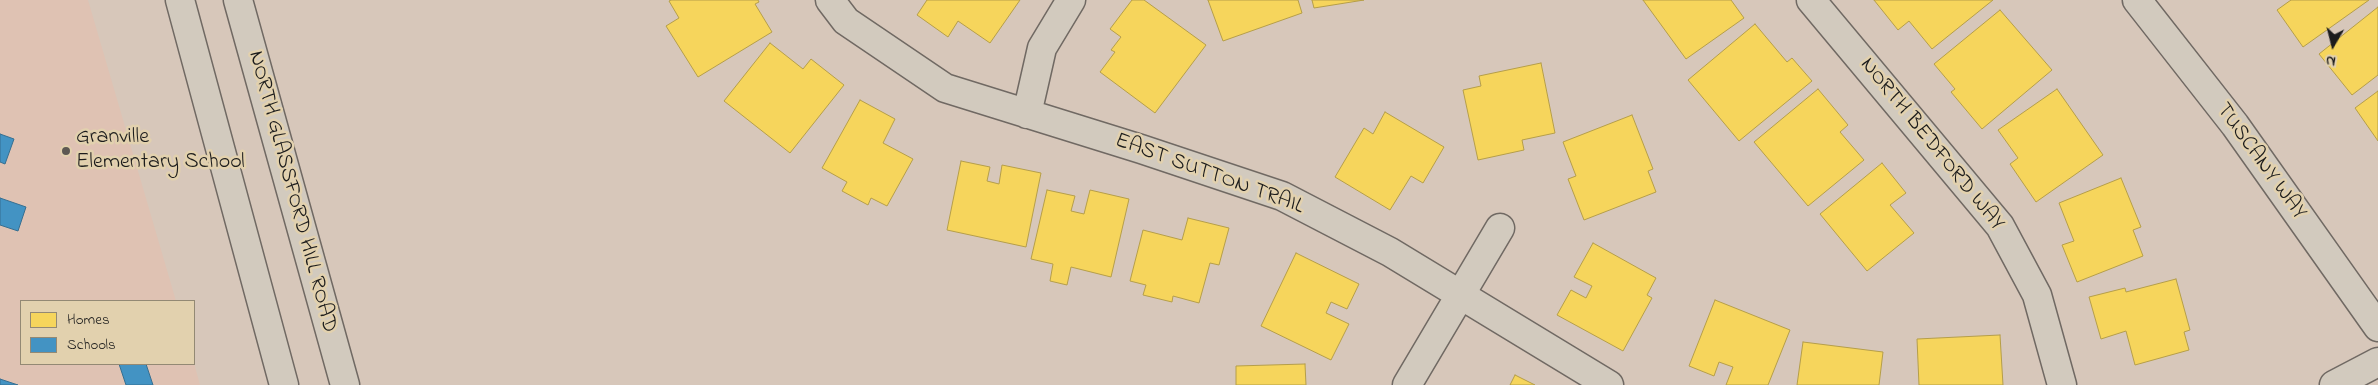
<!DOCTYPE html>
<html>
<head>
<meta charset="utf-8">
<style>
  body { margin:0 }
  #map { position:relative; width:2378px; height:385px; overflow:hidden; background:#d7c7ba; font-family:"Indie Flower",sans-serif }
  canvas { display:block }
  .legend { position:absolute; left:20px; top:300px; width:175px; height:65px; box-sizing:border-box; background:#e2d1ae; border:1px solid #938974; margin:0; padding:6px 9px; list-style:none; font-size:15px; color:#1c1c1c }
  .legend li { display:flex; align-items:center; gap:10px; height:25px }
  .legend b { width:25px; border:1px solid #938974 }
  .north { position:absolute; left:2308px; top:20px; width:50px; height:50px; -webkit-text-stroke:4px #e2d1ae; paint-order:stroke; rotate:188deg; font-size:14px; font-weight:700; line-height:20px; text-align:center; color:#1c1c1c }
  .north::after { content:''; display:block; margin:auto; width:18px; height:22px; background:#1c1c1c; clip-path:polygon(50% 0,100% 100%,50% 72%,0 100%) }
</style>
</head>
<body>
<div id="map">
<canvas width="2378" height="385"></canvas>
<ul class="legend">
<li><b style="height:14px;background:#f6d55c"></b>Homes</li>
<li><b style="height:14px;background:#4393c3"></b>Schools</li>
</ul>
<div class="north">N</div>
</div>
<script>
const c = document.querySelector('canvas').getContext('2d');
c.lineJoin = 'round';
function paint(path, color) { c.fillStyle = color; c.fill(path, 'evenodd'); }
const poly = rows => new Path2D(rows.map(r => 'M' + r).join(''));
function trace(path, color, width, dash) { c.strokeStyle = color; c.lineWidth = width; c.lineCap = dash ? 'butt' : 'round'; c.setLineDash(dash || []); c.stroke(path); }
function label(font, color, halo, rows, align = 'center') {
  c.font = font + ' "Indie Flower",sans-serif'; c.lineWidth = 5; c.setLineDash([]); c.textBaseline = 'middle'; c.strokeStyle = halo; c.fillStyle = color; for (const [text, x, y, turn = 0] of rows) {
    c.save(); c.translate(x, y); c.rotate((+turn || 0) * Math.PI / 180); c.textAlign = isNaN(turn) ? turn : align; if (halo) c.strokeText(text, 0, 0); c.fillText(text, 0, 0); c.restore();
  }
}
paint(poly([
  [0,0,88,0,176,301,21,301,21,364,194,363,200,385,0,385]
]), '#dfc2b3');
const homes = poly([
  [671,0,758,0,759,2,755,4,772,32,698,77,666,26,679,18,669,1,671,0],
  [927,0,1020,0,990,43,958,21,948,37,917,15,927,0],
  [1132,0,1144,0,1206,45,1155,113,1100,72,1115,52,1111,50,1121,37,1110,29,1132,0],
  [1208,0,1298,0,1302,13,1223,41,1208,0],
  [1312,0,1364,0,1314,8,1312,0],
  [1643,0,1731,0,1744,18,1686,59,1643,0],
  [1874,0,1993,0,1932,49,1909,21,1898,30,1874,0],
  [2291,0,2369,0,2303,47,2277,10,2291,0],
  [2378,7,2378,75,2352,95,2319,54,2378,7],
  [2000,10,2052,70,1982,129,1951,92,1955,89,1934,64,2000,10],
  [1755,24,1787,62,1792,58,1812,81,1739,141,1688,80,1755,24],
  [770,43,803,69,811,59,844,85,790,153,724,101,770,43],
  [1541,63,1555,133,1522,140,1524,150,1478,160,1463,90,1481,86,1479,76,1541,63],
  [1818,89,1848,125,1840,132,1864,160,1808,206,1754,142,1818,89],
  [2057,89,2103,155,2036,202,2010,164,2018,158,1998,130,2057,89],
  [2378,91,2378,141,2355,108,2378,91],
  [860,100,895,119,883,143,913,159,887,206,871,198,868,205,842,191,847,182,822,168,860,100],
  [1385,112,1444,147,1423,183,1411,176,1390,210,1335,177,1364,128,1373,134,1385,112],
  [1632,115,1653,169,1648,171,1656,192,1584,220,1568,179,1576,176,1563,142,1632,115],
  [961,161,990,167,987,181,999,184,1002,165,1041,173,1026,247,947,230,961,161],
  [1882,163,1906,193,1890,205,1914,233,1867,271,1820,214,1882,163],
  [2121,178,2141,227,2133,230,2143,256,2077,282,2062,245,2074,241,2059,203,2121,178],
  [1047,190,1075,196,1071,211,1084,214,1090,190,1129,199,1111,277,1071,267,1067,285,1050,281,1053,264,1031,259,1047,190],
  [1188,218,1229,228,1219,265,1210,263,1199,303,1173,296,1172,302,1143,295,1146,285,1130,281,1143,230,1182,240,1188,218],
  [1593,243,1656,278,1647,295,1652,298,1623,351,1557,315,1571,290,1586,298,1592,286,1574,277,1593,243],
  [1296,253,1359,284,1347,309,1331,302,1326,313,1349,324,1331,360,1261,326,1296,253],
  [2176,279,2190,330,2184,332,2189,350,2135,365,2126,331,2101,339,2089,297,2125,288,2126,292,2176,279],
  [1715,300,1790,330,1768,385,1726,385,1733,367,1719,362,1714,376,1689,366,1715,300],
  [2000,335,2003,385,1919,385,1917,339,2000,335],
  [1803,342,1883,352,1879,385,1797,385,1803,342],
  [1305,364,1306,385,1236,385,1236,366,1305,364],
  [1515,375,1535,385,1510,385,1515,375]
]);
paint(homes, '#f6d55c');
trace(homes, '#b59e49', 1);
const schools = poly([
  [0,134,14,139,5,164,0,162,0,134],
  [0,198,26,207,18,231,0,225,0,198],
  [119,364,146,364,153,385,126,385,119,364],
  [0,379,18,385,0,385,0,379]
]);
paint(schools, '#4393c3');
trace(schools, '#376f91', 1);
const minor = poly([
  [830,0,846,21,945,88,1141,149,1282,196,1390,252,1609,385],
  [1811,0,2000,226,2037,295,2062,385],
  [2137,0,2235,125,2378,327],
  [1027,114,1042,48,1071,0],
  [1407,385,1500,228],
  [2334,385,2378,362]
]);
const major = poly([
  [180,0,284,385],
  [238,0,345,385]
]);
trace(minor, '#706963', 31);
trace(major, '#706963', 31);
trace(minor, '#d2cabe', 28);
trace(major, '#d2cabe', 28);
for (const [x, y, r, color] of [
  [66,151,5,"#5d5853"]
]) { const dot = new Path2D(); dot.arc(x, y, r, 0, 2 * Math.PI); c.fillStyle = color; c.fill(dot); trace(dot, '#e2d1ae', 2); }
label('22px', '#1c1c1c', '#e2d1ae', [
  ["Granville",76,138],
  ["Elementary School",76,163]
], 'left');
label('22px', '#1c1c1c', '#e2d1ae', [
  ["NORTH BEDFORD WAY",1931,145,51],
  ["TUSCANY WAY",2260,162,54],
  ["EAST SUTTON TRAIL",1209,175,20],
  ["NORTH GLASSFORD HILL ROAD",291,192,75]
]);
</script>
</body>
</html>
